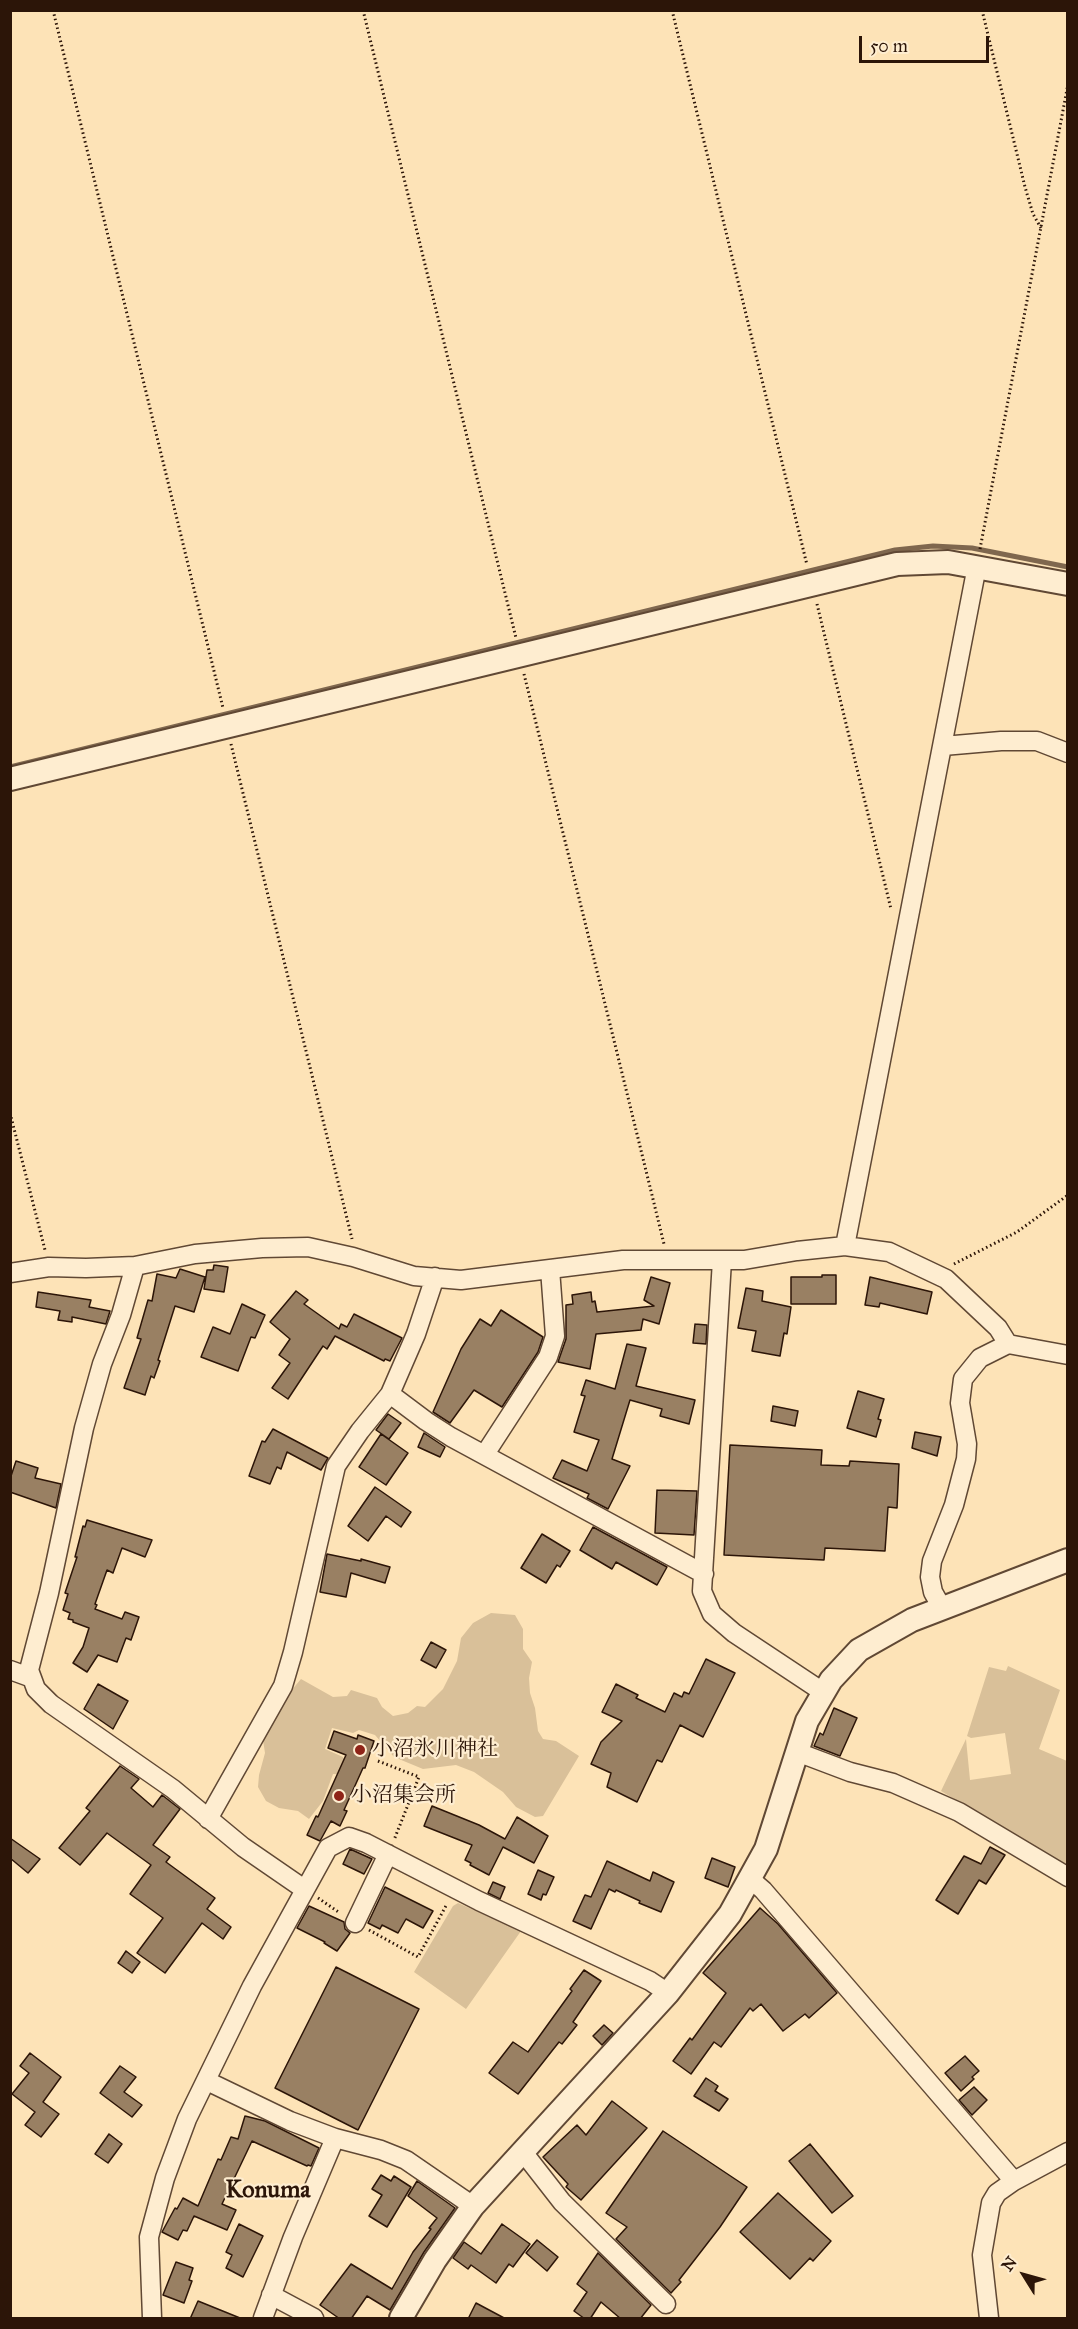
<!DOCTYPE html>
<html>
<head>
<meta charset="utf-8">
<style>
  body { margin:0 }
  #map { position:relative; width:1078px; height:2329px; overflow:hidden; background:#fde3b7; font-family:"IM FELL Great Primer",serif }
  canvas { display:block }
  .frame { position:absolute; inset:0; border:12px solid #2c1508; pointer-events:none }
  .north { position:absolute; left:994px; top:2245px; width:60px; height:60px; -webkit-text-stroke:4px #feedd0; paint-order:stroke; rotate:307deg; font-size:16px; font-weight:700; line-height:24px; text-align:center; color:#2c1508 }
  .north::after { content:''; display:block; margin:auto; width:21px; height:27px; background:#2c1508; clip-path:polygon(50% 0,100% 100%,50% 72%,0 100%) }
  .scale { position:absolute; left:859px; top:36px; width:130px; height:27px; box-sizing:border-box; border:3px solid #2c1508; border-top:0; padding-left:8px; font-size:18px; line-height:21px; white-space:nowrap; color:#2c1508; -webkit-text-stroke:4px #feedd0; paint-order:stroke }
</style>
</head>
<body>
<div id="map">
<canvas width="1078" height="2329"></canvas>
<div class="frame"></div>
<div class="north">N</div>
<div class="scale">50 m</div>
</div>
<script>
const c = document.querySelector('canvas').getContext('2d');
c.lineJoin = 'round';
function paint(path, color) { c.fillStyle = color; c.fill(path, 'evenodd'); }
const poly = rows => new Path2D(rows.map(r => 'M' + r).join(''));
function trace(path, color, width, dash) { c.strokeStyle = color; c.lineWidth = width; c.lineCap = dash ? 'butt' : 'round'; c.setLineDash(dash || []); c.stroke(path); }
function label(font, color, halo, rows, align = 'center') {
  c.font = font + ' "IM FELL Great Primer","Noto Serif JP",serif'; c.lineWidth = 4.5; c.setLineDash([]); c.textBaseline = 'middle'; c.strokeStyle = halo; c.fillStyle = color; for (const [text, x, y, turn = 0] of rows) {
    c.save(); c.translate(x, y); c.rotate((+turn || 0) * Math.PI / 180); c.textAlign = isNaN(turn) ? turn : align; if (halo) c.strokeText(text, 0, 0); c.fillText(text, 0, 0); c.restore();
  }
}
paint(poly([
  [491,1613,515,1615,523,1629,523,1649,532,1662,529,1678,530,1693,535,1708,538,1731,543,1739,556,1741,579,1756,543,1816,535,1817,516,1807,503,1792,474,1772,456,1765,423,1769,394,1757,375,1735,359,1730,353,1733,332,1728,325,1749,343,1757,347,1765,345,1774,333,1774,323,1801,309,1819,298,1811,279,1808,266,1801,258,1787,259,1775,265,1753,263,1740,290,1692,301,1679,333,1697,347,1696,351,1690,377,1698,382,1707,393,1716,408,1713,417,1706,425,1707,443,1689,457,1661,461,1638,473,1623],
  [1008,1666,1060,1690,1039,1749,1067,1761,1067,1868,941,1791,966,1739,970,1780,1011,1774,1005,1733,971,1738,967,1736,989,1667,1006,1671],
  [458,1903,521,1931,466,2009,414,1972,453,1906]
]), '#d9c099');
trace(poly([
  [10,767,895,550,933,546,972,548,1068,567]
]), '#7f674e', 5);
const building = poly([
  [214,1265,228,1267,224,1292,204,1289,207,1270,213,1270,214,1265],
  [180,1269,205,1277,194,1312,175,1306,158,1360,160,1361,154,1378,151,1376,145,1395,124,1388,141,1339,137,1338,148,1300,152,1301,157,1274,176,1278,180,1269],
  [822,1275,836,1275,836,1304,791,1304,791,1277,822,1277,822,1275],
  [651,1277,670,1283,659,1324,643,1319,641,1330,596,1334,590,1369,558,1362,566,1339,566,1305,573,1304,572,1295,591,1292,592,1302,595,1301,597,1312,654,1306,644,1300,651,1277],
  [870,1277,932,1292,927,1314,880,1303,879,1307,865,1305,870,1277],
  [746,1288,763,1291,762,1301,791,1307,787,1334,784,1333,780,1356,752,1351,756,1331,738,1328,746,1288],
  [296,1291,308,1300,304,1304,339,1329,341,1324,347,1327,354,1314,402,1338,390,1361,385,1359,384,1361,335,1336,327,1349,323,1346,288,1399,272,1388,290,1363,279,1355,290,1339,270,1322,296,1291],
  [38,1292,91,1300,89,1307,110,1311,106,1324,72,1317,72,1322,58,1320,60,1311,36,1307,38,1292],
  [242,1304,265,1315,255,1338,251,1337,238,1371,201,1357,213,1327,230,1334,242,1304],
  [501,1310,543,1337,538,1352,502,1407,474,1390,450,1423,433,1412,461,1349,480,1319,491,1326,501,1310],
  [695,1324,707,1325,706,1344,693,1343,695,1324],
  [627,1344,646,1348,636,1386,695,1400,689,1424,660,1416,662,1409,630,1400,612,1459,630,1466,608,1509,587,1498,589,1494,553,1478,562,1460,587,1471,599,1440,574,1432,585,1396,581,1395,586,1380,615,1389,627,1344],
  [858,1391,884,1399,878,1419,881,1420,876,1437,847,1428,858,1391],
  [773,1406,798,1411,795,1426,771,1421,773,1406],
  [388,1414,401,1423,389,1439,376,1430,388,1414],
  [273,1429,328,1458,321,1470,287,1452,281,1469,277,1467,270,1484,249,1476,262,1441,265,1442,273,1429],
  [915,1432,941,1437,937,1456,912,1448,915,1432],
  [424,1433,445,1447,440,1457,418,1447,424,1433],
  [381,1434,408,1453,386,1485,359,1467,381,1434],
  [730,1445,822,1450,821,1465,849,1466,850,1461,899,1464,897,1508,888,1507,885,1551,825,1548,824,1560,724,1555,730,1445],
  [16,1461,38,1468,35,1478,61,1484,56,1508,10,1492,10,1479,16,1461],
  [375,1487,411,1512,401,1527,386,1516,368,1541,348,1526,375,1487],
  [657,1490,697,1491,694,1535,655,1533,657,1490],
  [87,1520,152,1540,145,1557,122,1548,113,1573,107,1570,95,1604,97,1605,95,1609,122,1619,125,1612,139,1617,131,1640,126,1638,117,1662,98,1655,87,1672,73,1663,83,1647,89,1628,73,1622,73,1620,68,1619,70,1613,63,1610,68,1594,65,1593,77,1557,75,1557,83,1526,85,1527,87,1520],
  [593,1527,667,1567,657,1585,616,1562,612,1569,580,1550,593,1527],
  [542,1534,570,1551,560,1567,557,1565,546,1583,521,1568,542,1534],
  [327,1554,361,1561,361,1559,390,1567,385,1583,351,1573,346,1597,320,1592,327,1554],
  [431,1642,446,1650,436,1668,421,1660,431,1642],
  [706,1659,735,1673,703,1737,680,1725,662,1762,657,1760,637,1802,607,1787,611,1773,591,1764,601,1742,622,1721,602,1712,616,1684,638,1695,636,1698,665,1712,674,1693,682,1697,684,1692,689,1694,706,1659],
  [98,1684,128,1701,113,1729,84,1709,98,1684],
  [834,1708,857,1718,840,1756,814,1746,820,1733,823,1735,834,1708],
  [334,1731,357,1739,358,1735,374,1741,365,1768,363,1768,344,1810,347,1811,340,1826,331,1821,320,1841,307,1835,316,1816,318,1817,346,1755,328,1748,334,1731],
  [120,1766,139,1779,131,1788,153,1807,162,1795,180,1809,153,1845,170,1857,166,1862,215,1898,207,1909,231,1927,223,1939,202,1923,165,1973,137,1953,163,1918,130,1894,151,1865,107,1833,80,1865,59,1848,90,1811,86,1808,120,1766],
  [432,1806,479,1825,505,1839,517,1817,548,1836,534,1863,503,1847,489,1875,470,1865,471,1863,465,1860,472,1845,424,1826,432,1806],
  [10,1838,40,1859,28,1873,10,1858,10,1838],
  [990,1847,1005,1855,986,1884,979,1880,958,1914,936,1900,964,1856,981,1864,990,1847],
  [350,1849,372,1859,364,1874,343,1864,350,1849],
  [712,1858,735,1867,728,1887,705,1878,712,1858],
  [607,1861,650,1881,653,1872,674,1882,661,1912,639,1903,640,1901,616,1890,615,1892,609,1889,591,1929,573,1921,585,1895,591,1897,607,1861],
  [538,1870,554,1877,546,1895,543,1894,541,1900,528,1894,538,1870],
  [493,1882,505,1887,500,1899,488,1893,493,1882],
  [385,1887,433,1911,423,1928,406,1919,398,1933,382,1925,380,1929,368,1923,385,1887],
  [309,1906,344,1922,345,1929,350,1933,337,1951,324,1943,325,1942,297,1928,309,1906],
  [760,1908,778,1924,837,1993,809,2018,805,2014,783,2031,761,2004,753,2011,750,2008,721,2047,714,2042,691,2074,673,2061,690,2038,692,2040,726,1993,703,1973,760,1908],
  [126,1951,140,1962,132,1973,118,1963,126,1951],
  [336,1967,419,2009,358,2130,275,2088,336,1967],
  [584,1970,601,1981,573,2022,577,2025,562,2044,559,2042,518,2094,489,2073,513,2042,528,2052,572,1991,570,1989,584,1970],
  [604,2025,613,2033,602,2045,593,2036,604,2025],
  [30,2053,61,2077,43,2102,59,2114,41,2137,25,2125,35,2112,12,2094,29,2073,20,2066,30,2053],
  [965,2056,979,2071,972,2077,974,2079,961,2091,945,2073,965,2056],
  [120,2066,136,2077,124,2092,142,2105,132,2117,100,2093,120,2066],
  [706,2078,718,2086,715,2091,728,2099,719,2111,694,2096,706,2078],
  [974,2087,987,2100,972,2115,959,2100,974,2087],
  [612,2101,647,2128,581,2200,566,2187,568,2184,543,2157,577,2125,586,2135,612,2101],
  [245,2116,265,2121,319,2148,311,2166,308,2165,307,2166,252,2141,222,2204,236,2210,227,2230,194,2216,187,2231,183,2230,178,2240,162,2232,175,2208,177,2209,183,2198,198,2206,218,2159,221,2160,231,2137,238,2139,245,2116],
  [663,2131,747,2187,720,2227,679,2280,681,2282,671,2293,616,2239,627,2227,606,2213,663,2131],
  [109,2134,122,2144,108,2163,95,2154,109,2134],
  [810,2144,853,2196,832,2213,789,2161,810,2144],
  [381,2175,391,2181,394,2176,411,2187,387,2227,369,2216,382,2195,372,2189,381,2175],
  [417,2181,455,2208,424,2252,390,2310,367,2296,351,2319,340,2319,320,2305,351,2264,392,2289,413,2252,431,2229,429,2228,437,2218,408,2196,417,2181],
  [778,2193,831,2241,813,2261,810,2258,790,2279,740,2232,778,2193],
  [239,2224,263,2236,243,2277,226,2268,232,2255,226,2252,239,2224],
  [502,2224,530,2244,513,2267,509,2264,496,2283,471,2265,468,2269,453,2258,464,2242,481,2254,502,2224],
  [537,2240,558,2257,547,2271,526,2253,537,2240],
  [598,2253,651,2305,640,2319,621,2319,601,2302,590,2319,585,2319,574,2311,587,2292,577,2284,598,2253],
  [176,2262,193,2268,189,2280,192,2281,184,2303,163,2295,176,2262],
  [198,2301,240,2318,240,2319,190,2319,198,2301],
  [476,2303,506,2319,468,2319,476,2303]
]);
paint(building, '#998063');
trace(building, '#2c1508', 1.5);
const minor = poly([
  [943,746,1001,741,1037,741,1068,753],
  [845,1246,977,566],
  [722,1260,702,1591,712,1614,734,1633,823,1692],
  [135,1266,121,1315,102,1364,84,1428,49,1593,29,1670,36,1689,51,1704,173,1789,243,1847,304,1889],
  [10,1273,49,1267,86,1268,135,1266,195,1254,262,1248,308,1247,353,1257,414,1276,461,1280,623,1260,744,1260,797,1251,845,1246,889,1252,946,1279,998,1328,1008,1344],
  [390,1394,426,1421,451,1437,704,1574],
  [485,1454,548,1357,555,1336,550,1269],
  [942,1608,933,1592,930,1577,932,1561,954,1505,966,1459,967,1444,960,1403,963,1379,980,1358,1008,1344,1068,1355],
  [10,1670,32,1678],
  [797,1752,850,1772,893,1783,959,1812,1068,1877],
  [208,1819,283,1686,293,1652,336,1466,360,1431,390,1394,416,1334,435,1277],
  [749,1878,763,1890,1014,2181],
  [355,1923,388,1854],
  [207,2081,290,2121,335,2138,381,2150,406,2160,473,2206],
  [523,2152,562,2202,666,2304],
  [271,2295,314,2318],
  [152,2318,149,2237,165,2178,187,2119,252,1986,328,1848,349,1837,366,1843,479,1901,650,1981,668,1993],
  [263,2318,293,2237,335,2138],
  [989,2318,982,2255,991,2203,997,2193,1014,2181,1068,2152]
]);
const tertiary = poly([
  [10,779,897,564,948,562,1068,584],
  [401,2318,435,2260,473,2206,668,1993,730,1914,766,1849,807,1721,831,1680,859,1650,912,1620,1068,1560]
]);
trace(minor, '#604834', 21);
trace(tertiary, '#604834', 26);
trace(poly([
  [53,10,223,708],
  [363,10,516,638],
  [672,10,807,565],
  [982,10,1025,187,1033,214,1041,228],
  [980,549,1068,84],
  [817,604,891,909],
  [524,674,664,1244],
  [231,744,352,1239],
  [10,1113,45,1250],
  [954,1264,1017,1232,1068,1195],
  [378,1761,419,1777,394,1840],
  [318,1898,340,1913],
  [369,1930,418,1957,447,1904]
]), '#2c1508', 3, [1.5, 3]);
trace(minor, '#feedd0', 18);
trace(tertiary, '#feedd0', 22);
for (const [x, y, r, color] of [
  [360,1750,6,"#8f2418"],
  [339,1796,6,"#8f2418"]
]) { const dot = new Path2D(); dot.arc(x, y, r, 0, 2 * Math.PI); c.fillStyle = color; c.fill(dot); trace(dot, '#feedd0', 2); }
label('21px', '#2c1508', '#feedd0', [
  ["小沼氷川神社",372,1750],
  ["小沼集会所",351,1796]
], 'left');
label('bold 24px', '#2c1508', '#feedd0', [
  ["Konuma",268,2191]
]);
</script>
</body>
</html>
